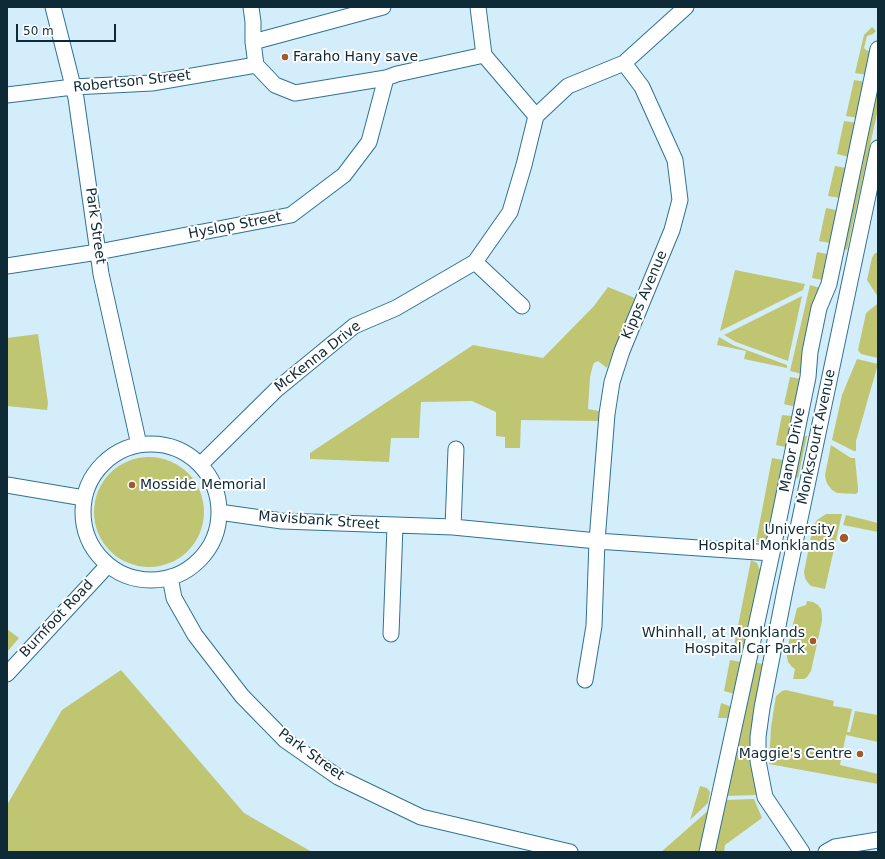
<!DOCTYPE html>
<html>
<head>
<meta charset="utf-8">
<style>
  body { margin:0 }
  #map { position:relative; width:885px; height:859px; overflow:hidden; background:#d3edfb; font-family:"DejaVu Sans",sans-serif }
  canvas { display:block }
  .frame { position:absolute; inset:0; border:8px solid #0e2a37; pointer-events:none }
  .scale { position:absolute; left:16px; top:24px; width:100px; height:18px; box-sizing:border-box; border:2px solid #0e2a37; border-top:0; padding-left:5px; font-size:12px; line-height:14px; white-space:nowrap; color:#0e2a37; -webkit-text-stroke:3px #fff; paint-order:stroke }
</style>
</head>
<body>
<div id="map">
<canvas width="885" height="859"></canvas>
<div class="frame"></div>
<div class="scale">50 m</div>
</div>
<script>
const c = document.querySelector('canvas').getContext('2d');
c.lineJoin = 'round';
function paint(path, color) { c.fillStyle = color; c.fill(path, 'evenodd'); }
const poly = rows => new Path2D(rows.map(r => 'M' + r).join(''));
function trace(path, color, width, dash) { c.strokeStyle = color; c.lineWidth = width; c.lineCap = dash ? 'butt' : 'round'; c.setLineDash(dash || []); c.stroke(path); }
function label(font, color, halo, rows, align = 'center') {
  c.font = font + ' "DejaVu Sans",sans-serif'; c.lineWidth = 4; c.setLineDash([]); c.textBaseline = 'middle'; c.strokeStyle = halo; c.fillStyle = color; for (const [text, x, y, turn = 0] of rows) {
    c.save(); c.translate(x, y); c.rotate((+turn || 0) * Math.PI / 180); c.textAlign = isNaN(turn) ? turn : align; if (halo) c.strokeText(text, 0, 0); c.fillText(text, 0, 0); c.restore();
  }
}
paint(poly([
  [872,27,876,31,873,34,867,36,864,48,866,50,872,52,867,75,855,73,864,35],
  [854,80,866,82,858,118,846,116],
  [877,89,878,89,878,109,847,250,843,249],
  [844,121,857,123,849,157,837,154],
  [835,166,846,168,840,198,828,196],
  [826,208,836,210,830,243,819,241],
  [817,252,827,254,822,280,812,278],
  [878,252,878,297,867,280,872,258,874,254],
  [735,270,805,284,803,290,720,331],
  [810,285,820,288,802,374,790,371],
  [608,287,635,298,607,368,598,361,594,363,593,365,590,377,588,409,599,411,599,421,521,420,520,448,505,448,505,437,496,436,496,412,472,401,421,402,419,438,391,438,389,462,310,459,310,453,473,345,543,358,594,306],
  [802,296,788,361,736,342,724,335],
  [877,304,878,304,878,358,861,354,858,350,866,313],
  [38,334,48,403,47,410,7,406,7,338],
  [719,337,733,345,787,365,787,368,744,359,746,351,717,345],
  [857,359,878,364,856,441,856,451,854,451,832,440,842,395],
  [790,377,802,379,796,407,784,404],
  [782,415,792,416,786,447,776,445],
  [803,436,807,436,798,478,792,477],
  [831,445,851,458,855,458,858,488,858,492,856,494,837,493,832,490,828,485,826,481,825,475],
  '94 512a55 55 0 1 1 110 0a55 55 0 1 1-110 0Z',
  [772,458,783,460,768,537,767,540,764,542,756,542],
  [826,514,842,514,825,589,811,586,808,583,805,578,804,572,813,527,817,520],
  [846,515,878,523,878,532,843,525],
  [751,560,757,563,760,570,760,576,745,648,734,646],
  [807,601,813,602,818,605,821,609,822,615,822,621,811,671,807,677,804,679,793,679,795,669,792,667,788,662,787,657,787,649,797,608,806,605],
  [7,629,19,638,7,652],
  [730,660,741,662,735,694,724,691],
  [754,662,763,664,754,710,751,736,750,754,752,769,757,795,725,796],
  [121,670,244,813,312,852,7,852,7,805,62,710],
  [786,690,790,691,834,701,833,706,852,709,847,732,850,732,855,711,878,715,878,742,846,735,840,765,878,774,878,784,769,764,771,727,776,696,782,691],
  [721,703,732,707,730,718,718,718],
  [700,786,707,788,710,792,708,803,690,820],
  [754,799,762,818,725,845,724,852,713,852,725,800],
  [711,808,702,852,661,852]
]), '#c0c572');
const minor = poly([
  [53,7,76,98,101,274,139,445],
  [251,7,253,22,253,42,256,65,275,85,295,93,386,78,397,74,484,55],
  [478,7,484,55,536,116],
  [253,42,383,7],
  [7,95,73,87,152,83,256,65],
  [475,262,522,306],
  [7,266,98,252,291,215,344,175,369,142,386,78],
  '83 512a68 68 0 1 1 136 0a68 68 0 1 1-136 0Z',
  [200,465,276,390,354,326,396,308,475,262,510,212,524,165,536,116,568,86,624,63,686,7],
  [7,485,84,498],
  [219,512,282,521,453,527,597,541,772,553],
  [453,527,456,449],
  [170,577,174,598,195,635,242,696,285,740,338,777,421,817,570,852],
  [391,634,395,526],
  [7,674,108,565],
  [585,680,594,626,597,541,607,414,612,382,622,351,672,230,680,200,675,160,642,87,624,63],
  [707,852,772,553,808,377,810,352,819,308,829,284,878,49],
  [802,852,765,797,758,761,758,737,762,708,785,590,878,148],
  [826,852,835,847,878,840]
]);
trace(minor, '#307291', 17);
trace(minor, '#fff', 15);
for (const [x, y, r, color] of [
  [285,57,4,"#9f5a2d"],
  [132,485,4,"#9f5a2d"],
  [844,538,5,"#9f5a2d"],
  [813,641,4,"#9f5a2d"],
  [860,754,4,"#9f5a2d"]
]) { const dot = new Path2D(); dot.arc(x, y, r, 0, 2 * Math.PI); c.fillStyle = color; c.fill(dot); trace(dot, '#fff', 1.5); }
label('14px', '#0e2a37', '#fff', [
  ["Faraho Hany save",293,57,"left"],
  ["Mosside Memorial",140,485,"left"],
  ["University",835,530],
  ["Hospital Monklands",835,546],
  ["Whinhall, at Monklands",805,633],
  ["Hospital Car Park",805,649],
  ["Maggie's Centre",852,754]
], 'right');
label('14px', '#0e2a37', '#fff', [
  ["Robertson Street",132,82,-6],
  ["Park Street",95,226,82],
  ["Hyslop Street",235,226,-11],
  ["Kipps Avenue",645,295,-67],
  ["McKenna Drive",318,357,-38],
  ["Monkscourt Avenue",817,437,-78],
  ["Manor Drive",793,450,-79],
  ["Mavisbank Street",319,521,4],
  ["Burnfoot Road",57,619,-47],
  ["Park Street",311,755,36]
]);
</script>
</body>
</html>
